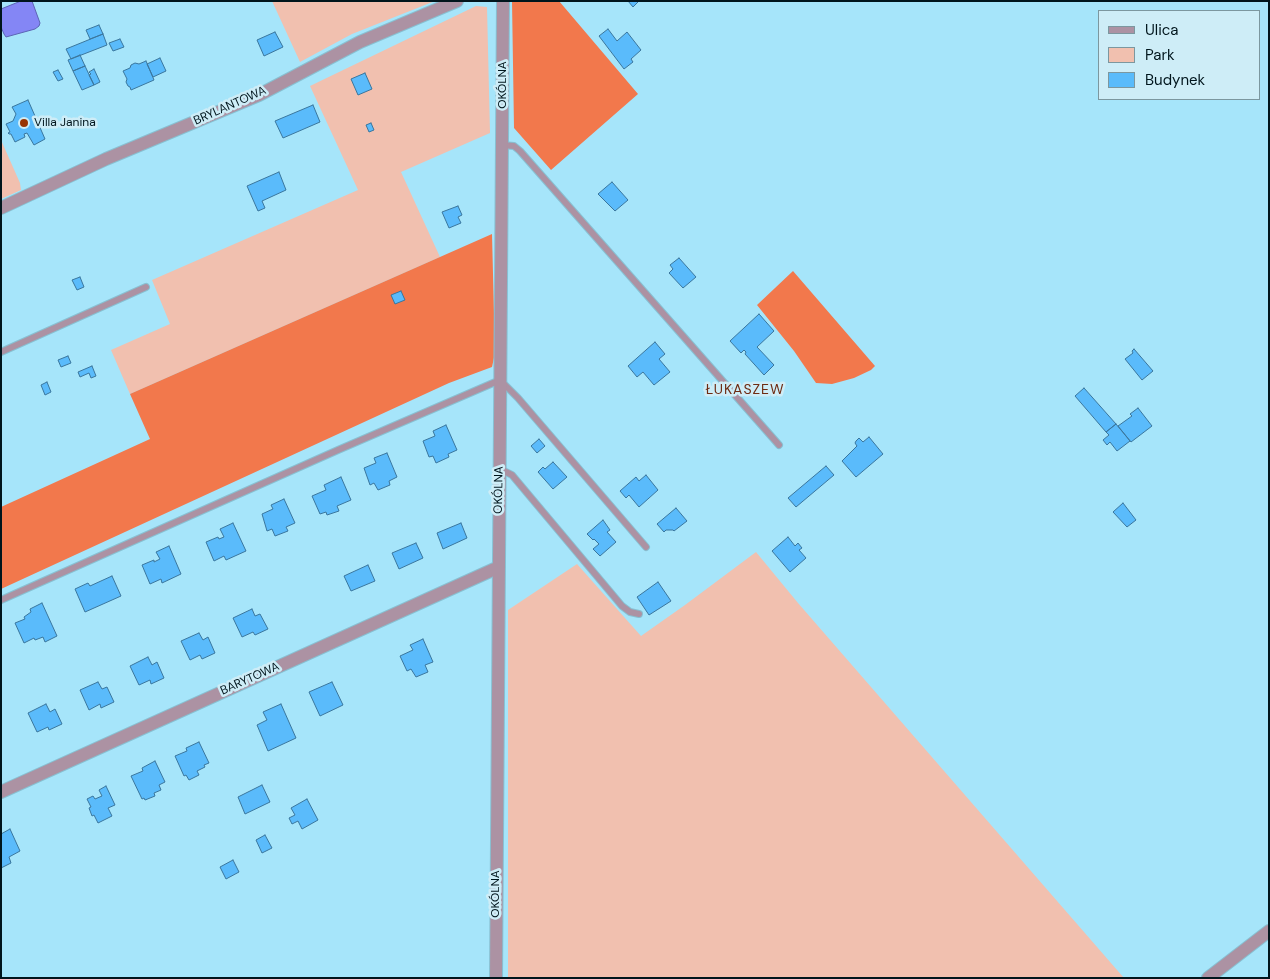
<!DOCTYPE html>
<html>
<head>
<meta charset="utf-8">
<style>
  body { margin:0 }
  #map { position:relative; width:1270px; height:979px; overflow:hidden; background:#a6e5fa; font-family:"DM Sans",sans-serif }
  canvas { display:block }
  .frame { position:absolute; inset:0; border:2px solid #00151c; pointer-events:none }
  .legend { position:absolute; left:1098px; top:10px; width:162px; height:90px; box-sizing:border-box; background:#ceedf7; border:1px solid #7c979f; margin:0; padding:6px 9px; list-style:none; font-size:15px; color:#00151c }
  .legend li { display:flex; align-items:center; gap:10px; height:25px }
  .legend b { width:25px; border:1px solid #7c979f }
</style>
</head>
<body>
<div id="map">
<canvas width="1270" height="979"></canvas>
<div class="frame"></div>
<ul class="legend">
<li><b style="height:6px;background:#ac92a3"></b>Ulica</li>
<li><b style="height:14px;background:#f1c0af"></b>Park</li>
<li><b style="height:14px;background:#5abbfb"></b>Budynek</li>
</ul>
</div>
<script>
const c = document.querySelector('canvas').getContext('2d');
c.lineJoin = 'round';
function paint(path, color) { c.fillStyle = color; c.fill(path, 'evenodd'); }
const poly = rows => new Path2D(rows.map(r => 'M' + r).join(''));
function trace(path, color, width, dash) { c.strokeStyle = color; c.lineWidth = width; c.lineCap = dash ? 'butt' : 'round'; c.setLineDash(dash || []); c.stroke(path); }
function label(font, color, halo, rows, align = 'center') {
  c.font = font + ' "DM Sans",sans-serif'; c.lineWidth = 5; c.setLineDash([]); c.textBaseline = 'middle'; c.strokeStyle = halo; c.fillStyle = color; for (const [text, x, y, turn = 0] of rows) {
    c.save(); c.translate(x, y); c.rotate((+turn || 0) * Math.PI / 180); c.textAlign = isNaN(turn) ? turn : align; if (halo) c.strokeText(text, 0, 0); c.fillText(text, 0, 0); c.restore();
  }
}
paint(poly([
  [272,1,435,1,352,34,300,62],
  [476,6,487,7,490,133,401,172,440,257,130,394,111,350,170,324,152,280,358,190,310,86],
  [1,140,20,183,21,190,1,199],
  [756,552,798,603,1124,978,508,978,508,610,577,564,641,636,685,605]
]), '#f1c0af');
paint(poly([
  [512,1,559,1,638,94,551,170,514,128],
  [492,234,495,353,492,367,449,383,1,589,1,507,150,439,130,394],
  [793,271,875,366,871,370,854,378,832,384,816,383,794,351,757,305]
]), '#f2784c');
const water = poly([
  [21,1,32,1,40,23,39,26,35,29,6,37,4,34,1,27,1,9,21,1]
]);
paint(water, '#8486f5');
trace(water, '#5c64b4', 1);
const building = poly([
  [628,1,639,1,633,7,628,1],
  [99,25,103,34,90,39,86,30,99,25],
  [608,29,617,41,627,32,641,50,631,59,633,62,624,69,599,36,608,29],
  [275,32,283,47,264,56,257,40,275,32],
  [103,34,107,45,71,59,66,49,103,34],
  [120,39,124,47,113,51,109,43,120,39],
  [80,55,85,66,73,71,68,60,80,55],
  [160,58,166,71,153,77,147,64,160,58],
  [146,61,154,80,131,90,130,87,128,86,126,82,127,79,123,71,130,68,131,65,135,63,139,64,146,61],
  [85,66,94,85,82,90,73,71,85,66],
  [94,69,100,82,94,85,89,75,91,74,89,72,94,69],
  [58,70,63,79,58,81,53,72,58,70],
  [365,73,372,89,358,95,351,79,365,73],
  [28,100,45,139,34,145,27,133,24,134,25,137,15,142,11,134,9,134,8,133,10,132,6,124,13,121,16,114,12,107,28,100],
  [313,105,320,122,283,138,275,121,313,105],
  [371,123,374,130,369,132,366,125,371,123],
  [279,172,286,190,262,201,265,208,258,211,247,186,279,172],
  [612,182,628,200,615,211,598,194,612,182],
  [458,206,462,215,458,217,461,223,449,228,442,212,458,206],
  [679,258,696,277,683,288,669,273,673,269,670,265,679,258],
  [80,277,84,287,77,290,72,280,80,277],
  [401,291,405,300,395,304,391,295,401,291],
  [759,314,774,331,757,347,774,365,764,375,745,354,746,352,744,350,741,353,730,341,759,314],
  [655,342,665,354,659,359,670,372,654,385,643,372,637,377,628,366,655,342],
  [1134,349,1153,371,1142,380,1125,359,1133,353,1132,351,1134,349],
  [68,356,71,363,61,367,58,360,68,356],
  [92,366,96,376,91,378,89,373,80,377,78,372,92,366],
  [47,382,51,392,45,395,41,385,47,382],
  [1084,388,1116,424,1106,432,1075,396,1084,388],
  [1138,408,1152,426,1131,442,1118,426,1132,416,1130,414,1138,408],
  [1116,424,1130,441,1117,451,1110,442,1107,445,1103,440,1109,435,1106,432,1116,424],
  [446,425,457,450,448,454,449,457,436,463,433,456,429,457,423,441,435,436,433,431,446,425],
  [869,437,883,454,856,477,842,461,857,446,855,443,856,441,859,438,863,442,869,437],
  [539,439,545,446,537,453,531,446,539,439],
  [387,453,397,477,389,481,390,485,378,490,374,483,370,485,364,468,376,463,374,458,387,453],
  [553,462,567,477,553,489,538,472,543,467,545,469,553,462],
  [826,466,834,475,796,507,788,498,826,466],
  [646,475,658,490,639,507,629,495,626,498,620,491,636,477,639,481,646,475],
  [341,477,351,500,337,506,339,511,327,515,326,512,320,514,312,496,326,490,324,485,341,477],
  [284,499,295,523,286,527,288,531,275,536,272,529,267,531,262,514,273,509,271,505,284,499],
  [1123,503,1136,520,1127,527,1113,512,1123,503],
  [676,508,687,521,674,531,673,530,666,530,664,532,657,524,676,508],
  [603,520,610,530,607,532,616,542,600,556,593,549,599,544,594,539,593,540,587,534,603,520],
  [233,523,246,551,226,560,224,556,214,561,206,542,218,537,219,539,224,537,220,529,233,523],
  [461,523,467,538,443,549,437,533,461,523],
  [788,537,795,546,798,543,802,548,799,550,806,558,790,572,772,551,788,537],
  [416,543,423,558,399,569,392,553,416,543],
  [169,546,181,574,162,583,161,579,150,584,142,565,154,560,154,562,160,559,156,552,169,546],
  [368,565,375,581,351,591,344,576,368,565],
  [112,576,121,596,85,612,75,589,88,583,90,586,112,576],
  [658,582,671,601,649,615,637,597,658,582],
  [42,603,57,636,45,642,43,637,35,640,34,638,24,643,15,623,25,619,24,617,31,612,30,609,42,603],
  [252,609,255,616,260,614,268,629,255,635,253,632,242,637,233,618,252,609],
  [199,633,203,640,208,637,215,653,202,659,200,655,190,660,181,641,199,633],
  [423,639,433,662,425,665,428,672,416,677,411,669,407,671,400,656,413,650,410,645,423,639],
  [148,657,152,665,157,662,164,678,151,684,150,680,139,685,130,666,148,657],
  [98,682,102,689,107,687,114,702,101,708,100,704,89,710,80,690,98,682],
  [332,682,343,705,320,716,309,692,332,682],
  [46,704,50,712,55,709,62,724,49,730,48,727,37,732,28,713,46,704],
  [281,704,296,738,268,751,257,725,267,720,263,712,281,704],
  [199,742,209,763,204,765,205,767,197,771,199,775,189,780,186,775,184,776,175,756,187,751,186,748,199,742],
  [155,761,165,782,159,785,161,790,154,793,155,796,145,800,144,798,142,799,131,776,143,771,142,768,155,761],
  [262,785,270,802,245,814,238,797,262,785],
  [106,786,115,805,108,808,112,816,98,823,94,815,92,816,89,808,91,807,87,799,93,796,95,799,102,796,99,790,106,786],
  [307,799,318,820,302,829,298,821,292,824,289,818,295,815,291,808,307,799],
  [10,829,20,851,9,857,11,863,1,868,1,834,10,829],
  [265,835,272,848,262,853,256,840,265,835],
  [233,860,239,872,226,879,220,867,233,860]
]);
paint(building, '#5abbfb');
trace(building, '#3a769d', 1);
const lane = poly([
  [502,145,514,146,520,151,779,445],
  [1,352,146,287],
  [500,469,512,475,622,606,630,612,639,614],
  [1,600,338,450,500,380,518,398,646,547]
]);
const street = poly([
  [1,208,106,159,259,95,360,42,457,1],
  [1,792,499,567],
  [496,978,503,1],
  [1208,978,1269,931]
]);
trace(lane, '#88c0d2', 8);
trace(street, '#88c0d2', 14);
trace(lane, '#ac92a3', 6);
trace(street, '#ac92a3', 12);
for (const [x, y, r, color] of [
  [24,123,5,"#983302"]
]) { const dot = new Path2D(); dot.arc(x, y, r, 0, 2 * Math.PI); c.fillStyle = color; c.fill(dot); trace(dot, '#ceedf7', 2); }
label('12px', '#00151c', '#ceedf7', [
  ["OKÓLNA",503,85,-90],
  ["BRYLANTOWA",230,106,-24],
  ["OKÓLNA",499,490,-89],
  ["BARYTOWA",250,679,-24],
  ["OKÓLNA",496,894,-90]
]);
label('12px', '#00151c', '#ceedf7', [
  ["Villa Janina",34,123]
], 'left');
c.letterSpacing = '1px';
label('14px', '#6d2b12', '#ceedf7', [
  ["ŁUKASZEW",745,390]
]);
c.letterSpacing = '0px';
</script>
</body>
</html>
